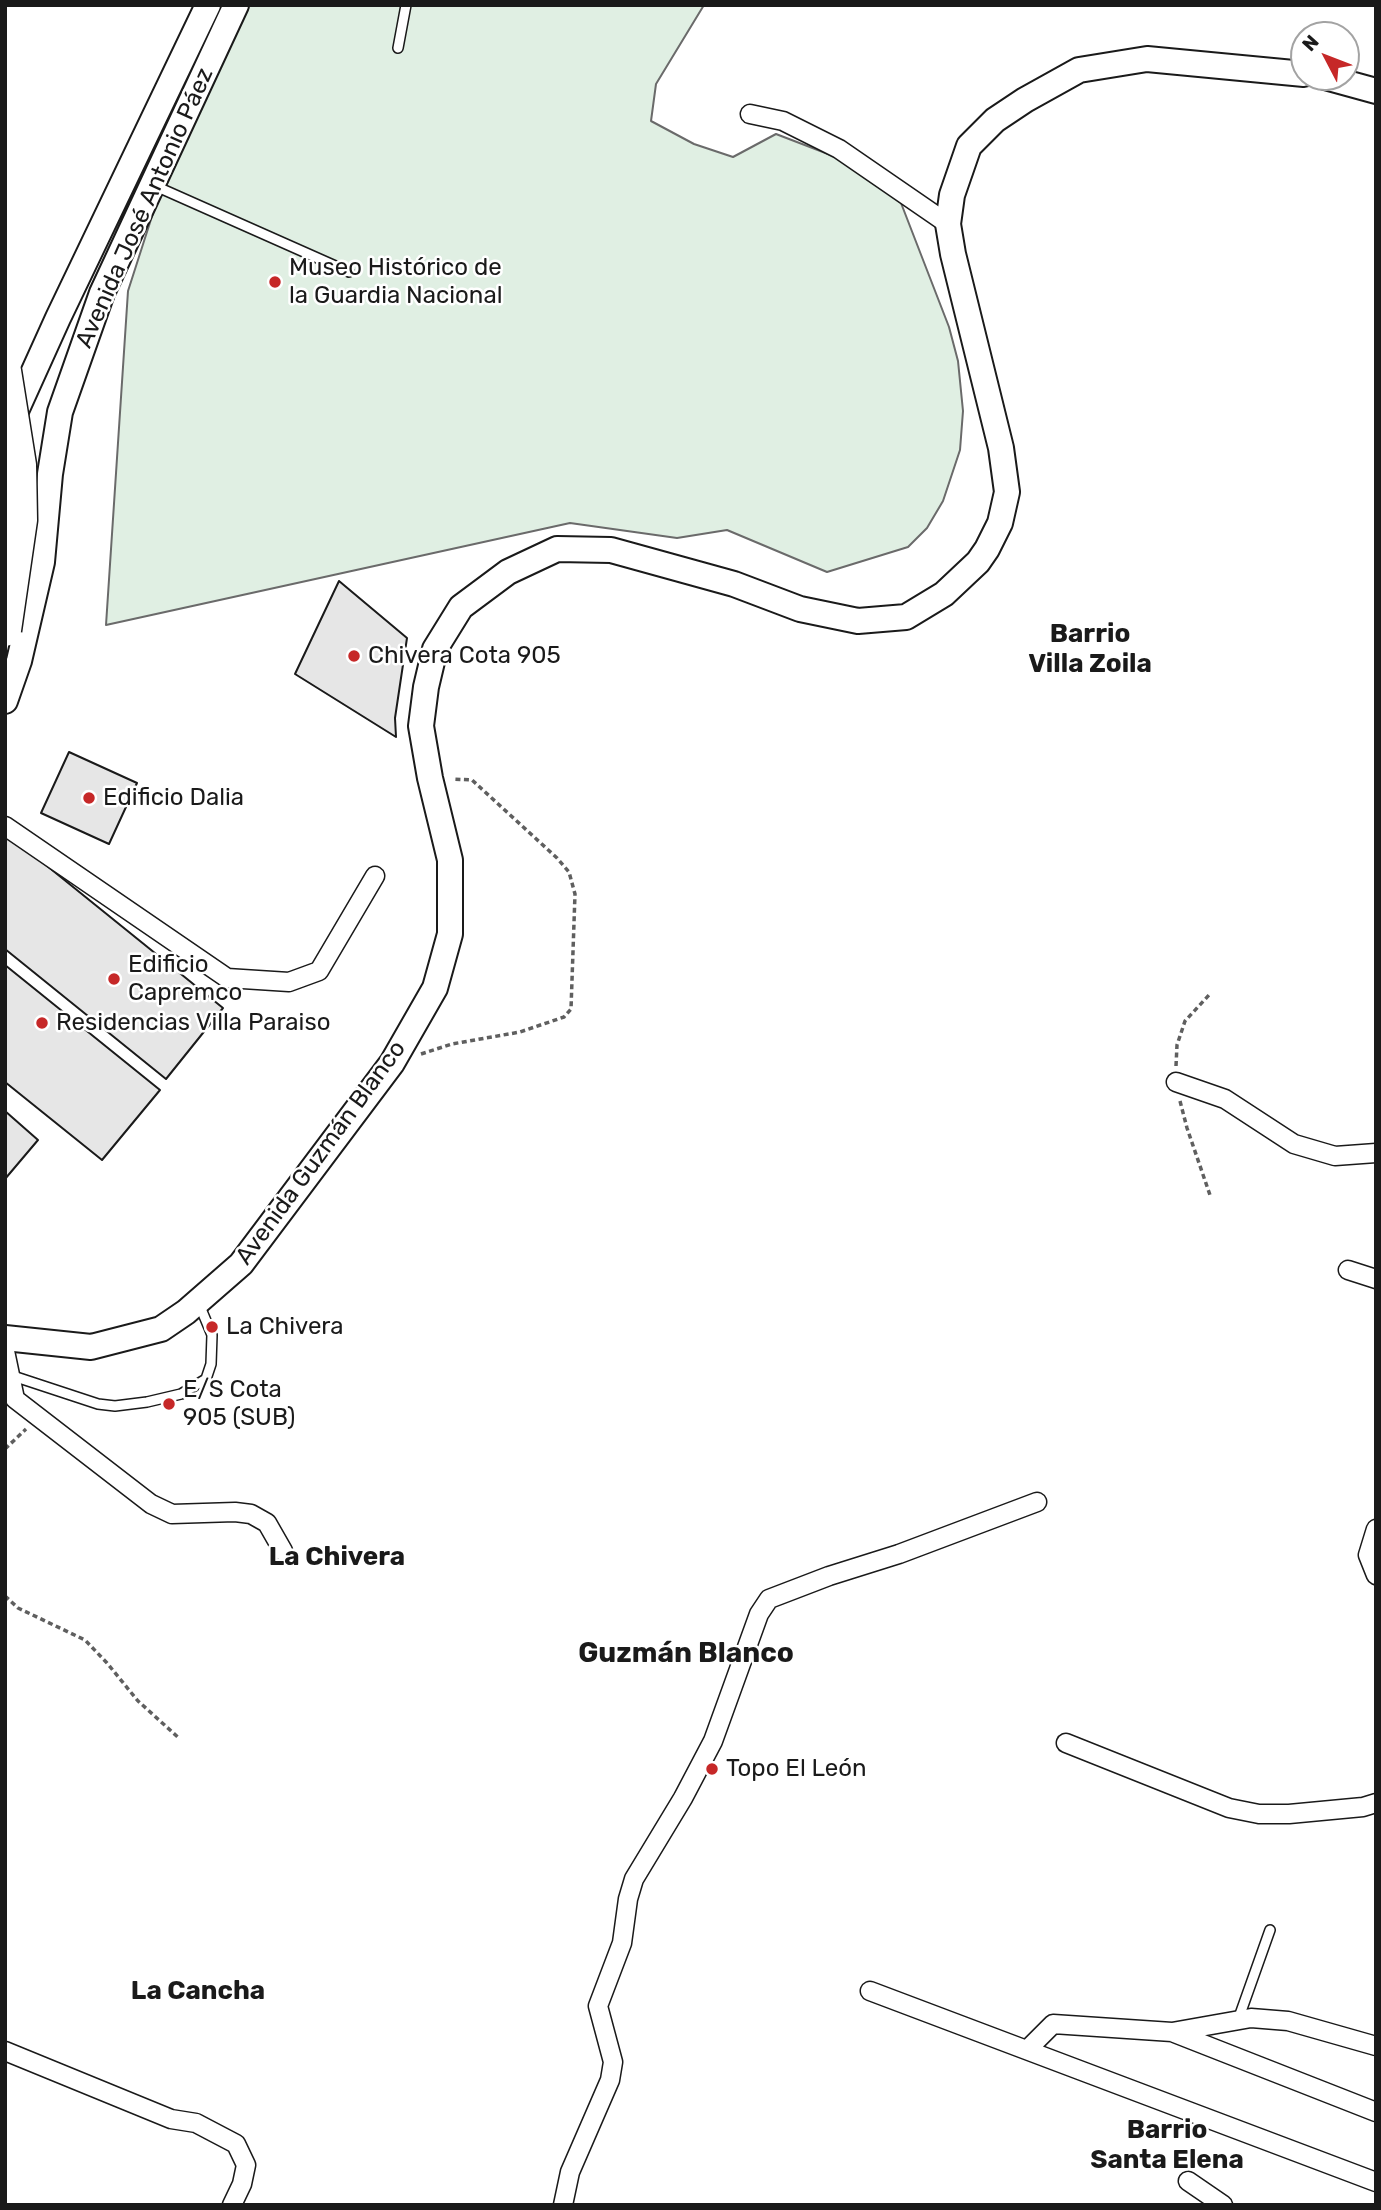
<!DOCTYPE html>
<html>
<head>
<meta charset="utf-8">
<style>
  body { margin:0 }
  #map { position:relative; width:1381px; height:2210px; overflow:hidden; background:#fff; font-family:Rubik,sans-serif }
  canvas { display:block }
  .frame { position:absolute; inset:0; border:7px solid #1a1a1a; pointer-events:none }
  .north { position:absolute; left:1290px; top:21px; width:70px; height:70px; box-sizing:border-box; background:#fff; border:2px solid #a3a3a3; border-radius:50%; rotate:312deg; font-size:19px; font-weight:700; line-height:28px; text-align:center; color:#1a1a1a }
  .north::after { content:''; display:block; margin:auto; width:24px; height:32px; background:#c62828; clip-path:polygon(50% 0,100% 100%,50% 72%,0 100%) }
</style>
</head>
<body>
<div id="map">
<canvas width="1381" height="2210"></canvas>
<div class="frame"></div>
<div class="north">N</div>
</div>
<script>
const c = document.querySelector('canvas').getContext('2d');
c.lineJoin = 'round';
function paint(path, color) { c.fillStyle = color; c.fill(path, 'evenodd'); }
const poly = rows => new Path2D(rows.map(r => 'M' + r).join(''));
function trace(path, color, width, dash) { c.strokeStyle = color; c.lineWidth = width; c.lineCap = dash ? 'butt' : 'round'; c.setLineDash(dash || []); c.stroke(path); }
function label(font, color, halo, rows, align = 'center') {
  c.font = font + ' Rubik,sans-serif'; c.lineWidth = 5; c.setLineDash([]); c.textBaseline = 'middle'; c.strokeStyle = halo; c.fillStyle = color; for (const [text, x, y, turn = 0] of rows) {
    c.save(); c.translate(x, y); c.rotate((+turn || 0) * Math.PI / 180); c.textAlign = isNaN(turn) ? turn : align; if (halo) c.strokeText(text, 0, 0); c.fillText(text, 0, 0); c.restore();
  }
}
const green = poly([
  [248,5,704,5,656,84,651,121,694,144,733,157,776,134,862,167,901,203,949,327,958,361,963,411,960,450,943,501,927,528,908,547,827,572,727,530,677,538,570,523,106,625,128,291,163,182,248,5]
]);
paint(green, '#e0efe3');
trace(green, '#6a6a6a', 2);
const building = poly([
  [339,581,407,638,395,718,396,737,295,674,339,581],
  [69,752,137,783,109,844,41,813,69,752],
  [5,832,223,1008,166,1079,5,949,5,832],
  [5,965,160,1090,102,1160,5,1082,5,965],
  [5,1111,38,1140,5,1179,5,1111]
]);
paint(building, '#e6e6e6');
trace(building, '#1a1a1a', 2);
const lane = poly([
  [398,48,406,5],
  [153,185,349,272],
  [10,1375,98,1404,115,1406,147,1402,181,1394,206,1379,211,1364,212,1335,199,1304],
  [1238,2020,1270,1930]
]);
const street = poly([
  [750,114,783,121,839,149,948,224],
  [5,826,227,978,289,982,319,971,375,876],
  [1176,1082,1225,1099,1294,1144,1335,1156,1376,1153],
  [1348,1270,1376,1279],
  [5,1351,15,1399,151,1504,172,1514,235,1512,251,1514,267,1523,283,1551],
  [1376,1529,1368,1555,1376,1575],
  [1066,1743,1229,1808,1259,1814,1289,1814,1363,1807,1376,1803],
  [870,1991,1376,2182],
  [1172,2032,1376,2112],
  [1027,2050,1053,2024,1172,2032,1251,2018,1288,2021,1376,2046],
  [5,2051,171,2119,196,2123,236,2144,246,2165,242,2184,232,2205],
  [1188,2181,1223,2205],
  [563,2205,570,2172,610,2080,613,2062,598,2006,622,1943,628,1899,634,1879,683,1798,713,1741,759,1614,769,1599,829,1576,899,1554,1037,1502]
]);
const secondary = poly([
  [1325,77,1376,91],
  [11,422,58,318,208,5],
  [5,701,19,661,42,562,50,474,60,412,102,293,236,5],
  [5,1338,91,1347,161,1329,186,1312,241,1264,392,1063,435,988,450,934,450,860,430,778,421,726,426,687,435,649,461,607,508,572,557,549,611,550,734,584,800,609,858,621,906,617,944,594,978,562,987,549,1000,523,1007,492,1001,448,953,254,948,224,952,195,969,146,995,120,1025,100,1079,70,1147,59,1304,74]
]);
trace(lane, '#1a1a1a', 12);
trace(street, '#1a1a1a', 21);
trace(secondary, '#1a1a1a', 28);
trace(poly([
  [421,1054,452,1044,520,1032,564,1017,571,1009,575,894,569,872,557,858,472,780,452,779],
  [1176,1066,1177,1045,1185,1021,1209,995],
  [1180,1101,1187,1128,1211,1198],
  [5,1449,26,1429],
  [5,1596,18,1608,85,1640,107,1663,138,1701,180,1739]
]), '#5f5f5f', 3.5, [5, 3.5]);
trace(lane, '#fff', 9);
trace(street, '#fff', 18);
trace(secondary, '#fff', 24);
const highwayBridge = poly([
  [5,371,20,465,21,520,5,630]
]);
trace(highwayBridge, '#1a1a1a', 35, []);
trace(highwayBridge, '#fff', 32);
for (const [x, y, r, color] of [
  [275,282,7,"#c62828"],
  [354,656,7,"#c62828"],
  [89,798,7,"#c62828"],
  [114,979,7,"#c62828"],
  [42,1023,7,"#c62828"],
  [212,1327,7,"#c62828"],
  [169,1404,7,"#c62828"],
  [712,1769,7,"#c62828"]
]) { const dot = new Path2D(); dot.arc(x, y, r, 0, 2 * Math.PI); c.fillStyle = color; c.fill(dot); trace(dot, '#fff', 2.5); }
label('24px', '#1a1a1a', '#fff', [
  ["Avenida José Antonio Páez",145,208,-66],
  ["Avenida Guzmán Blanco",321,1153,-54]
]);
label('24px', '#1a1a1a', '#fff', [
  ["Museo Histórico de",289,268],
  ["la Guardia Nacional",289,296],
  ["Chivera Cota 905",368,656],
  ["Edificio Dalia",103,798],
  ["Edificio",128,965],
  ["Capremco",128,993],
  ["Residencias Villa Paraiso",56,1023],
  ["La Chivera",226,1327],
  ["E/S Cota",183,1390],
  ["905 (SUB)",183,1418],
  ["Topo El León",726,1769]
], 'left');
label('bold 26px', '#1a1a1a', '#fff', [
  ["Barrio",1090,634],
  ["Villa Zoila",1090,664],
  ["La Chivera",337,1557],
  ["La Cancha",198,1991],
  ["Barrio",1167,2130],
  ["Santa Elena",1167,2160]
]);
label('bold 28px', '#1a1a1a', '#fff', [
  ["Guzmán Blanco",686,1654]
]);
</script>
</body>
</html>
